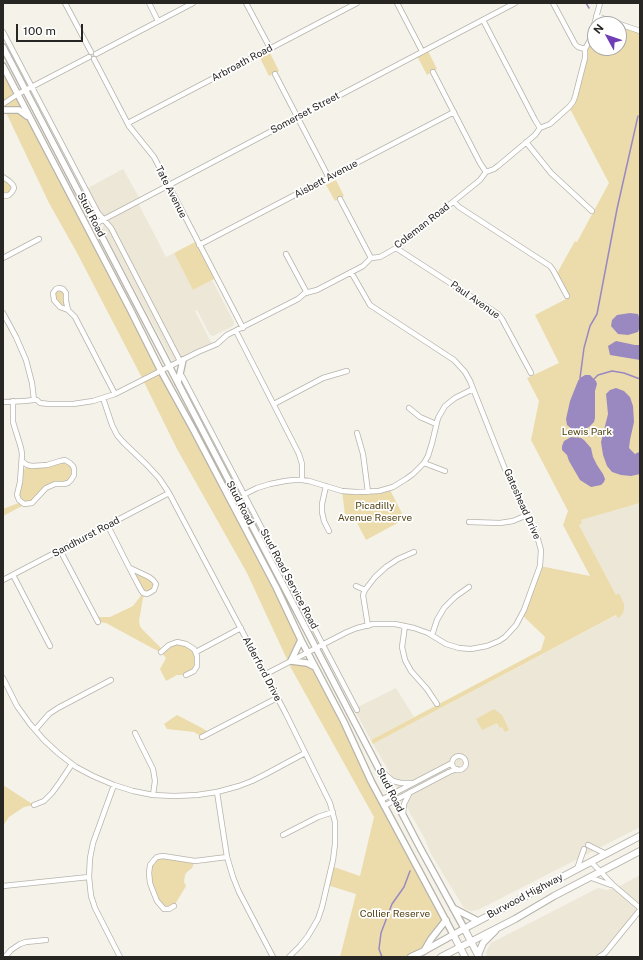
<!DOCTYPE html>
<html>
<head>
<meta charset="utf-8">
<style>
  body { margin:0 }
  #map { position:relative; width:643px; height:960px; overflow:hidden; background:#f5f2e9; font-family:"Public Sans",sans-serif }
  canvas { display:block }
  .frame { position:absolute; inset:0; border:4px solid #272623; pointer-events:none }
  .north { position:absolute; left:587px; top:16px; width:40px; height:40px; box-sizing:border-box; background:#fff; border:1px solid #a9a8a7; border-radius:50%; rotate:310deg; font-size:11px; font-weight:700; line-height:16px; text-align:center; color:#272623 }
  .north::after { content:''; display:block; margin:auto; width:14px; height:18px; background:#6f3eb6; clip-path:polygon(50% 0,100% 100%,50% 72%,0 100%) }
  .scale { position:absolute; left:16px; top:24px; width:67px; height:18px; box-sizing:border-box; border:2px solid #272623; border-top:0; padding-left:5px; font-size:12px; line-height:14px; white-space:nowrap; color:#272623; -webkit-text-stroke:3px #fff; paint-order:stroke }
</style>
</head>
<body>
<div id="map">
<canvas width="643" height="960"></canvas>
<div class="frame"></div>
<div class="north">N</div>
<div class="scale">100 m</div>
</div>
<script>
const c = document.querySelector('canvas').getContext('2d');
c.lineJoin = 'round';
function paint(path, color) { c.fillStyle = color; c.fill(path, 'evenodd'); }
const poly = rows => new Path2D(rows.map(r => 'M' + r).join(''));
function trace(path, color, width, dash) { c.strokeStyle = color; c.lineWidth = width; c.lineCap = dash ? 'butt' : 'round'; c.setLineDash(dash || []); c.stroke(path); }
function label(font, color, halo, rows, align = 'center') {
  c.font = font + ' "Public Sans",sans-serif'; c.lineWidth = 3.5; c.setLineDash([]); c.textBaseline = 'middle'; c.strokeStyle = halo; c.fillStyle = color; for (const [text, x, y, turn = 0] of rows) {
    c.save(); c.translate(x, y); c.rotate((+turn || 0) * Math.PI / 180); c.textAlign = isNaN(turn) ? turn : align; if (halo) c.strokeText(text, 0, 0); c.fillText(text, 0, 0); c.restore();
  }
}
paint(poly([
  [123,169,140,199,137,201,166,257,174,253,193,290,212,280,234,322,233,326,213,336,210,335,197,310,195,311,213,346,174,364,103,230,104,219,86,189],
  [640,503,640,827,478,910,470,911,464,908,431,854,425,839,410,813,389,771,373,744,617,615,621,616,624,610,619,593,616,595,579,525,581,520],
  [396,688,414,717,371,740,355,711,357,710,356,708],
  [640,875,640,908,599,957,487,957,486,952,491,943,598,888,607,890,622,885]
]), '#ece7d7');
paint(poly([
  [597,16,640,31,640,503,581,520,582,523,579,525,616,595,619,593,624,604,624,610,623,613,621,616,618,618,616,615,373,744,371,740,541,650,545,637,522,615,540,566,590,576,563,525,568,511,531,440,539,401,527,378,559,363,535,315,568,298,556,275,575,241,577,242,609,183,569,107,573,102,585,52],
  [595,24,619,24,619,48,595,48],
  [268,49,279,71,269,76,258,54],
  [427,49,437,69,427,75,416,54],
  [3,66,301,640,291,661,315,667,446,920,424,951,411,957,340,957,356,894,327,885,331,866,360,876,374,817,291,668,247,573,177,449,140,374,76,251,49,203,3,106],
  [3,177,13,185,12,192,3,195],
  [336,180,344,196,335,201,326,185],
  [197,241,216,278,193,290,174,253],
  [63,289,68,310,58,305,53,293,55,291],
  [62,460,73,466,71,480,51,485,39,496,26,504,3,516,3,509,21,502,18,498,23,470,27,467],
  [389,488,405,519,366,540,354,517,345,515,342,491,356,492],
  [130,568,149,577,156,586,146,594,143,598,139,621,140,626,142,629,163,650,177,642,194,649,197,666,186,675,177,675,166,681,160,669,166,658,161,652,152,648,106,623,98,622,95,617,110,617,133,606,143,593],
  [494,709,502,715,509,730,505,732,502,727,500,728,497,723,482,730,476,719],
  [177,715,202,728,210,733,202,737,194,732,167,729,164,724],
  [3,785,34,805,24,807,9,817,3,826],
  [157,857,195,861,192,868,187,872,185,875,184,882,186,886,174,906,164,909,153,891,149,869]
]), '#ecdcac');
paint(poly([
  [630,313,638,314,640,320,640,326,638,332,628,335,618,334,611,326,612,320,617,315],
  [616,341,635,345,640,345,640,360,610,355,608,346],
  [585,375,590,375,596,381,597,384,595,391,595,418,594,422,589,427,581,431,576,431,572,429,567,425,566,419,570,401,578,381,580,378],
  [616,388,624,391,630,397,633,406,634,422,630,440,629,448,635,454,639,452,639,441,640,436,640,474,631,476,621,475,612,472,607,466,603,455,601,442,608,414,606,394,610,390],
  [571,437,581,438,584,440,591,448,593,457,597,465,603,474,605,479,604,482,601,485,591,487,580,480,569,461,567,455,562,450,562,446,564,441]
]), '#9a89c0');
trace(poly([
  [586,3,589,8],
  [580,378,584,348,590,326,597,314,617,209,638,116],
  [594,379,598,375,612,371,624,373,640,379],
  [578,437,578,431],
  [382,957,379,949,381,933,392,904,404,887,410,871]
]), '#9a89c0', 1.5);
const minor = poly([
  [65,3,91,52],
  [149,3,158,21],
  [246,3,270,48],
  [397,3,422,51],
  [553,3,575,44,578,47,585,49],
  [596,16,640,31],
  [483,20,535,120,540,128],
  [3,32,98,213,111,228,180,361],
  [96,54,193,3],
  [94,59,129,126,154,157,243,328],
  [433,72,480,163,486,172],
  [275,74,329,178],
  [3,104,18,94,89,57],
  [128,123,357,3],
  [526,142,551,173,592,211],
  [3,177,9,181,13,185,14,188,12,192,9,195,6,196,3,195],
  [340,199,371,258],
  [454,202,459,207,550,266,553,270,567,296],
  [95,224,515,3],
  [199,245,454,112],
  [396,248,498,314,502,319,531,373],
  [286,254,307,293],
  [3,258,39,239],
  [68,310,66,301,66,293,63,289,59,288,56,289,53,293,54,300,60,307,68,310,75,317,115,394],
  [3,313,16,337,26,360,32,383,34,400],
  [236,331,299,454,302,464,302,480],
  [182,376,357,710],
  [103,398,112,425,117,435,123,442,146,464,159,478,169,493,286,714,330,803,335,822,335,844,333,860,322,907,318,919,308,936,300,946,289,957],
  [13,401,13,422,21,448,22,454,20,482,17,495,19,500,24,504,32,503,46,488,55,484,64,484,68,483,71,480,74,475,74,469,73,466,70,463,65,460,60,461,47,465,32,466,27,465,22,461],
  [3,402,25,401,33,400,37,400,40,403,49,404,73,404,93,401,115,394,198,352,217,344,227,335,298,299,305,293,317,290,363,266,371,258,380,257,396,248,480,180,486,172,494,169,498,166,535,135,540,128,550,124,569,107,573,102,575,97,585,58,585,49,590,40,600,3],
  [274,404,323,378,347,371],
  [409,408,420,417,436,424],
  [357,433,363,454,368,492],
  [424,463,445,471],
  [326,486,322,504,322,512,324,521,329,531],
  [245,494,257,488,270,484,285,481,294,480,302,480,309,481,342,491,356,492,379,491,393,487,406,479,413,474,424,463,428,456,432,443,438,418,445,406,455,398,473,389],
  [469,522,500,523,513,521,527,515],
  [108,526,133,575,141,590,143,593,147,594,151,592,154,590,156,584,153,580,149,577,130,568],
  [60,550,98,622],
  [13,575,50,646],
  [3,580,169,493],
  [356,586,365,590],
  [368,626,363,595,365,590,375,577,386,567,398,559,414,552],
  [405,626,402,647,405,660,411,671,427,689,437,704],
  [432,635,437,620,444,608,455,597,469,587],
  [161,652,169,645,177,642,186,644,194,649,197,656,197,666,194,671,186,675],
  [196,652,241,628],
  [264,675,347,632,357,628,373,624,395,624,414,628,428,633,446,644,459,648,471,649,487,646,499,641,505,637,516,625,524,610,540,566,541,550,537,536,505,469,470,381,465,372,454,360,370,305,351,272],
  [3,678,17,706,30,724,44,740,58,753,76,767,93,776,114,785,133,791,153,795,174,796,197,795,217,792,239,786,252,781,266,774,305,753],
  [35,730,49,714,58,708,111,680],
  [135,733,153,769,155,781,153,795],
  [202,737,277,698],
  '452 763a7 7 0 1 1 14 0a7 7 0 1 1-14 0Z',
  [380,770,393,781,401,783,412,783],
  [114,785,93,843,90,858,89,877,91,896,95,908,120,957],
  [217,792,227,857,233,877,239,892,273,957],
  [381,800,452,763],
  [34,805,44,801,52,793,60,782,72,764],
  [384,806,449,772,457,769],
  [403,814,404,804,410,792],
  [283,835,318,817,333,812],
  [588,845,606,854],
  [591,862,600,871,613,885,640,908],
  [577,869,584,849],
  [589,877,611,885],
  [3,886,89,877],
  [174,906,169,909,164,909,157,901,153,891,150,883,149,873,150,865,154,860,157,857,163,856,195,861,227,857],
  [5,957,11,950,20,944,26,942,46,940],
  [599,957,605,953,640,910]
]);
const major = poly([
  [3,47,418,844,464,928],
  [3,66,130,309,161,371,193,429,276,587,301,640,344,722,371,781,453,934],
  [3,110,19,110,27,116],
  [178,383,183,360],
  [301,640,291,661,307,663,315,667],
  [453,908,478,921],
  [424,951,431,939,446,920]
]);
const highway = poly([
  [464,928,479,957],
  [453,934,465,957],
  [478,955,483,943,495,931],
  [411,957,424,951,469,926,640,836],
  [441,957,515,919,554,896,640,851]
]);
trace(minor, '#b7b4ac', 6);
trace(major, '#b7b4ac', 8);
trace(highway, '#b7b4ac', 8);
trace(minor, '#fff', 4.5);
trace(major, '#fff', 5.5);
trace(highway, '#fff', 6);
label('10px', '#272623', '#fff', [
  ["Arbroath Road",242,63,-28],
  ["Somerset Street",305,113,-28],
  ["Aisbett Avenue",326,179,-28],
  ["Tate Avenue",171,192,63],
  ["Stud Road",91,215,63],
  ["Coleman Road",422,226,-38],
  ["Paul Avenue",475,300,35],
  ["Stud Road",240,503,63],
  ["Gateshead Drive",522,504,66],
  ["Sandhurst Road",86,537,-28],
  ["Stud Road Service Road",289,579,62],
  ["Alderford Drive",262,669,62],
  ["Stud Road",390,790,63],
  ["Burwood Highway",525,896,-28]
]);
label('10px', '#504111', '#fff', [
  ["Lewis Park",587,432],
  ["Picadilly",375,506],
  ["Avenue Reserve",375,518],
  ["Collier Reserve",395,914]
]);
</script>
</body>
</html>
